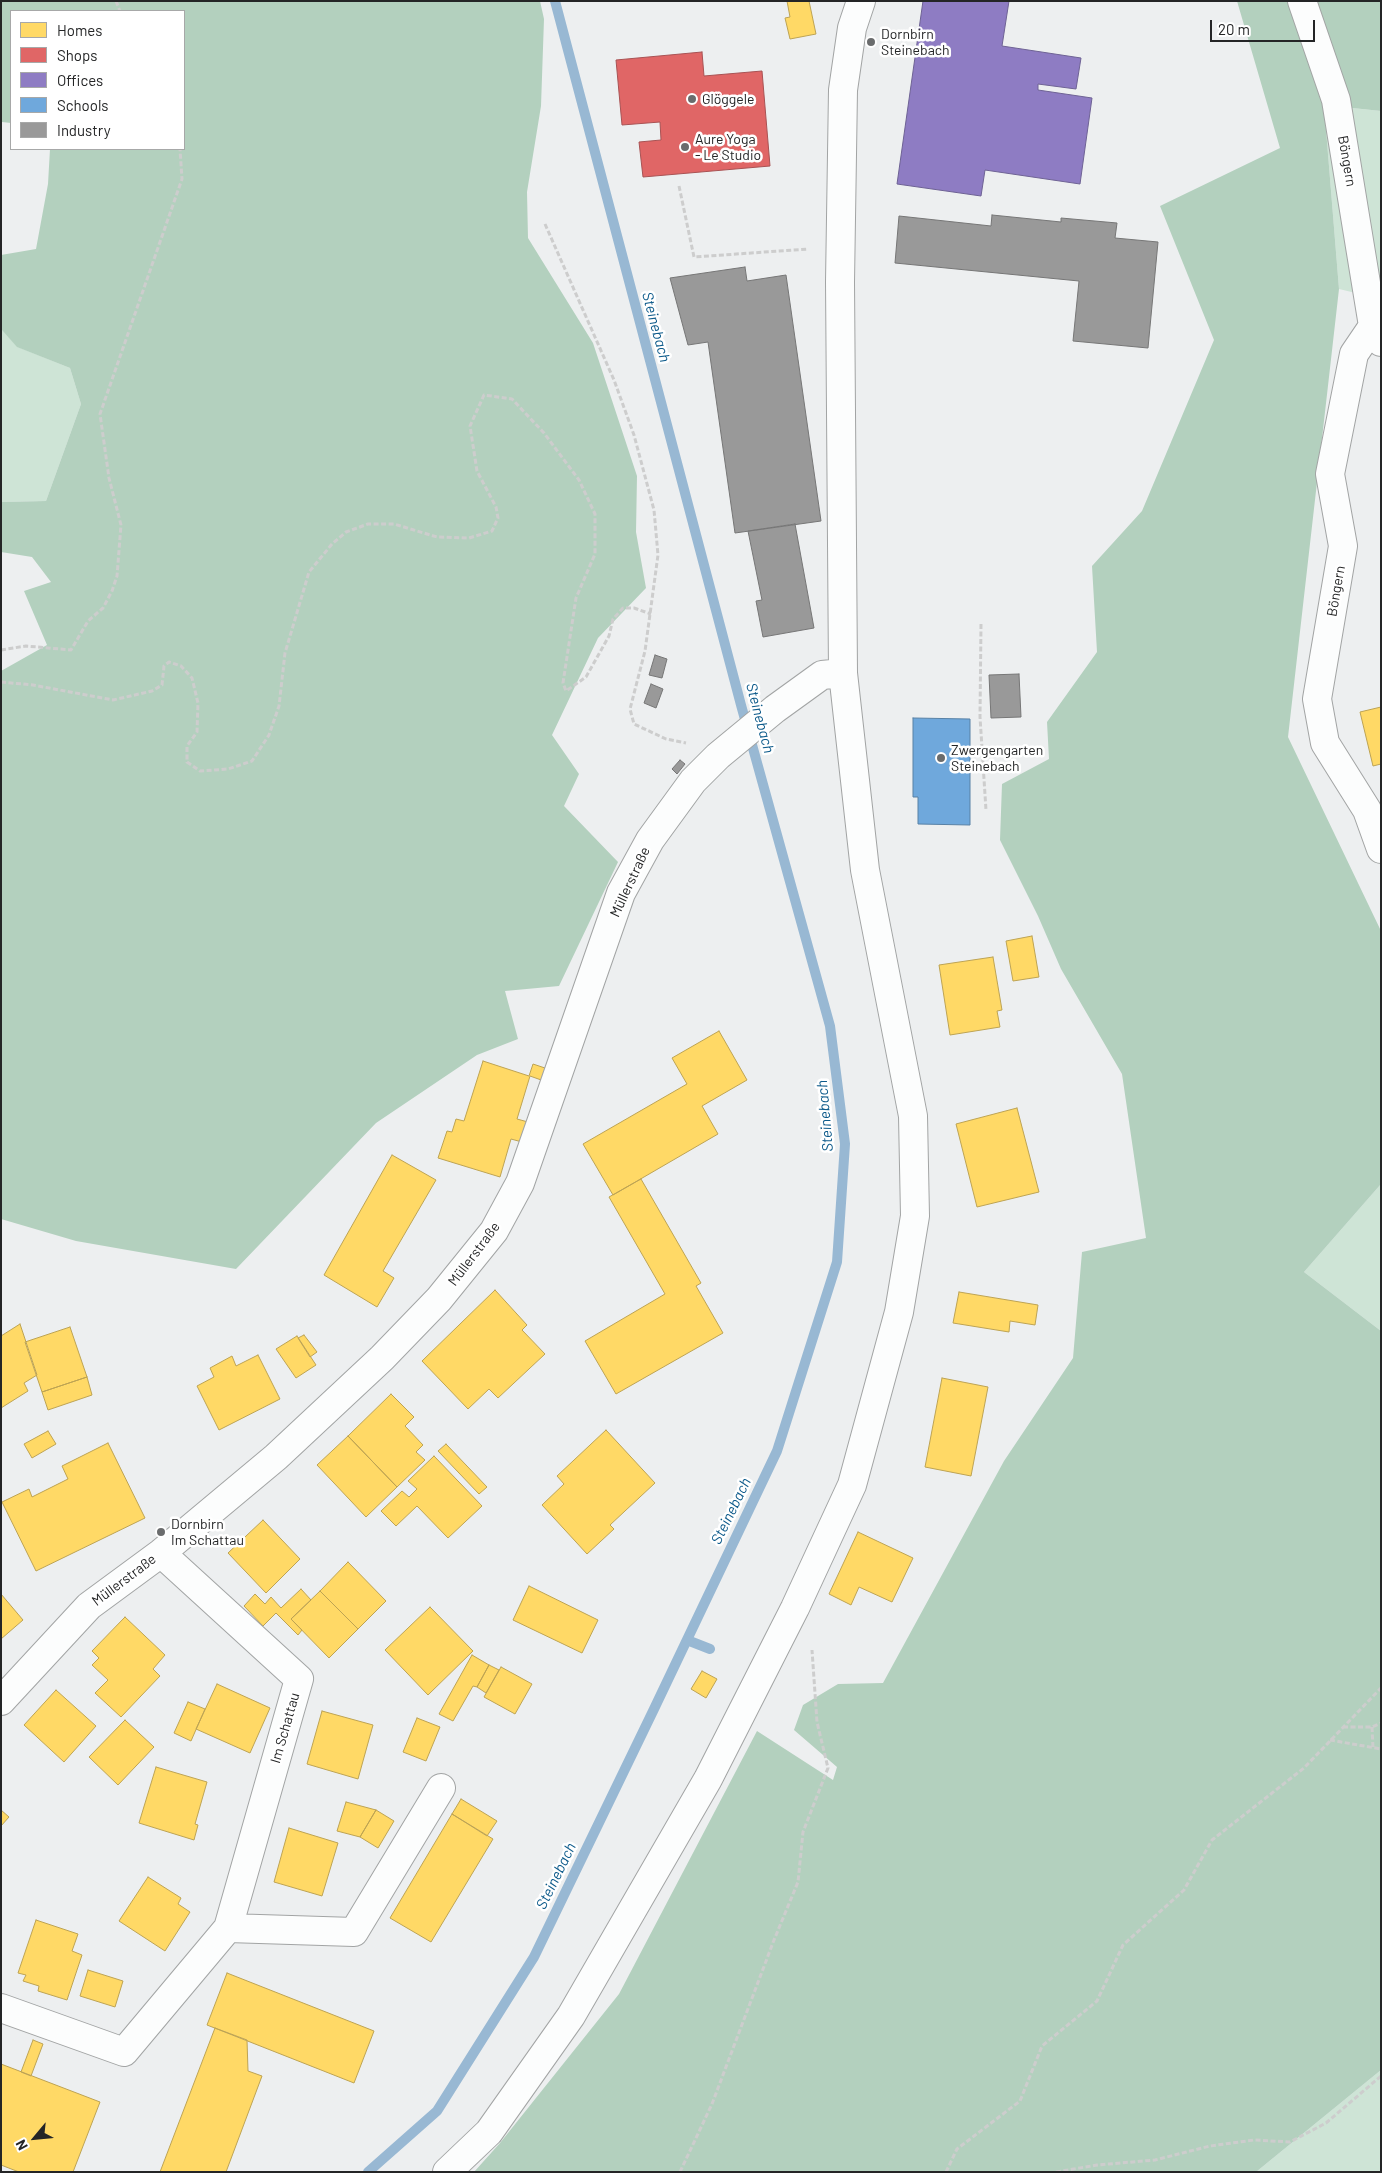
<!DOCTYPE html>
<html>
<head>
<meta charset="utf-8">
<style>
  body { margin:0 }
  #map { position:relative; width:1382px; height:2173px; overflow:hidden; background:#edeff0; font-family:Barlow,sans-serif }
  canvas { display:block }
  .frame { position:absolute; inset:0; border:2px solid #242526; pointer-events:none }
  .legend { position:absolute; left:10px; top:10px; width:175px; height:140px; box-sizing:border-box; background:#fff; border:1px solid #a7a8a8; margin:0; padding:6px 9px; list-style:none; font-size:15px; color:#242526 }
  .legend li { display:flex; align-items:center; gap:10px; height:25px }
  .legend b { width:25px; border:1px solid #a7a8a8 }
  .north { position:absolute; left:10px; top:2113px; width:50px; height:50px; -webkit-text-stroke:4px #fff; paint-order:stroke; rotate:242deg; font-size:14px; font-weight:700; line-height:20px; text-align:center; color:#242526 }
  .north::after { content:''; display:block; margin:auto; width:18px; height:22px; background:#242526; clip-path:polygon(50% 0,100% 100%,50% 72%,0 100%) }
  .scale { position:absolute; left:1210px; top:20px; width:105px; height:22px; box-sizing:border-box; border:2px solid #242526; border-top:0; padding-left:6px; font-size:15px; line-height:18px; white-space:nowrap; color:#242526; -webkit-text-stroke:4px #fff; paint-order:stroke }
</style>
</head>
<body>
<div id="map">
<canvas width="1382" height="2173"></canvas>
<div class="frame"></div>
<ul class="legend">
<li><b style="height:14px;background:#ffd966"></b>Homes</li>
<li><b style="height:14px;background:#e06666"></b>Shops</li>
<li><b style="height:14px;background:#8e7cc3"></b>Offices</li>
<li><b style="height:14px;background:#6fa8dc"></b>Schools</li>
<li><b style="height:14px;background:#999"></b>Industry</li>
</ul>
<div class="north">N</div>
<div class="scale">20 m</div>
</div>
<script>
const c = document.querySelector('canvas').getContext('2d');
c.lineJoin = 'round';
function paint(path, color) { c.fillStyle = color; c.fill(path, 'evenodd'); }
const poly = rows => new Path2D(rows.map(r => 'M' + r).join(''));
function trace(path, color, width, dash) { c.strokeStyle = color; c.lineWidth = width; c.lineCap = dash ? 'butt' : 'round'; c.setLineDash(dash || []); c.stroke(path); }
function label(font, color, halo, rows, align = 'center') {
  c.font = font + ' Barlow,sans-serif'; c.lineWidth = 5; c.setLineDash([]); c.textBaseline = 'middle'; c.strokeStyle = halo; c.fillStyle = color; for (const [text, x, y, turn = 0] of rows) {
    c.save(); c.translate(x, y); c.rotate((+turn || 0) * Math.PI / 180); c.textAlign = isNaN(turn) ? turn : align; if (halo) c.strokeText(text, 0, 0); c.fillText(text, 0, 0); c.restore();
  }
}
paint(poly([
  [1324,105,1381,111,1381,299,1339,289],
  [1,329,18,347,70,368,81,404,46,501,1,502],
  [1381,1184,1381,1331,1304,1272],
  [1381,2070,1381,2172,1256,2172]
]), '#cee4d6');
paint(poly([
  [1,1,540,1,544,19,541,106,527,192,528,238,593,343,637,476,636,532,646,588,598,638,552,735,579,774,564,806,618,862,559,986,505,991,518,1039,477,1055,376,1123,236,1269,76,1241,1,1219,1,671,47,645,24,591,51,582,32,557,1,552,1,502,46,501,81,404,70,368,17,347,1,329,1,255,36,249,48,184,50,149,184,149,184,11,11,11,11,123,2,122,1,120],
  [1237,1,1381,1,1381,111,1324,105,1339,289,1288,737,1381,931,1381,1184,1304,1272,1381,1331,1381,2070,1256,2172,474,2172,500,2143,619,1994,757,1731,833,1780,837,1767,794,1730,803,1705,838,1684,883,1683,1004,1461,1073,1358,1082,1252,1146,1238,1122,1074,1061,969,1038,916,1000,840,1002,784,1049,759,1047,722,1097,652,1092,566,1142,511,1214,340,1160,206,1280,148]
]), '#b3d0be');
const homes = poly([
  [787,1,809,1,816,34,790,39,785,18,790,17,787,1],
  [1381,707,1381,764,1373,766,1360,712,1381,707],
  [1032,936,1039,977,1013,981,1006,941,1032,936],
  [993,957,1002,1010,997,1011,1000,1027,950,1035,939,965,993,957],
  [719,1031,747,1080,702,1106,718,1134,613,1195,583,1144,687,1084,672,1058,719,1031],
  [483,1061,529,1076,533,1064,548,1069,544,1081,530,1076,517,1119,528,1122,522,1142,511,1139,500,1177,438,1158,447,1131,452,1132,456,1119,464,1121,483,1061],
  [1017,1108,1039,1192,977,1207,956,1124,1017,1108],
  [392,1155,436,1180,383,1271,394,1278,377,1307,324,1275,392,1155],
  [641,1179,701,1283,696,1286,723,1333,616,1394,585,1341,665,1294,609,1197,641,1179],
  [495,1290,527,1325,522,1330,545,1354,498,1398,489,1389,468,1409,422,1361,495,1290],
  [959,1292,1038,1305,1035,1325,1010,1321,1009,1332,953,1323,959,1292],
  [20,1324,37,1375,24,1383,28,1391,1,1408,1,1336,20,1324],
  [70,1327,87,1377,42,1392,25,1342,70,1327],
  [304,1335,317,1352,310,1357,298,1338,304,1335],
  [297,1336,316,1365,296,1378,276,1349,297,1336],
  [258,1355,280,1399,219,1430,197,1386,214,1377,210,1368,232,1356,236,1366,258,1355],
  [87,1377,92,1395,48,1410,42,1392,87,1377],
  [942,1378,988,1387,971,1476,925,1467,942,1378],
  [391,1394,414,1417,405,1426,423,1445,416,1452,425,1460,397,1487,348,1436,391,1394],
  [606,1430,655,1483,610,1525,614,1529,587,1554,542,1505,564,1484,557,1476,606,1430],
  [48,1431,56,1444,32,1458,24,1444,48,1431],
  [348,1436,397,1487,366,1517,317,1465,348,1436],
  [108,1443,145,1518,36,1571,2,1502,29,1489,32,1497,68,1479,62,1466,108,1443],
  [446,1444,487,1487,479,1494,438,1451,446,1444],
  [434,1456,482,1506,448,1538,417,1506,396,1526,381,1511,402,1491,409,1497,417,1489,408,1481,434,1456],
  [263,1520,300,1559,266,1593,228,1553,263,1520],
  [858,1532,913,1558,892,1602,859,1587,851,1605,829,1594,858,1532],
  [348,1562,386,1601,358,1629,320,1591,348,1562],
  [529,1586,598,1620,582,1653,513,1620,529,1586],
  [301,1589,311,1600,291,1619,302,1630,298,1635,276,1613,263,1626,244,1606,255,1594,265,1604,271,1597,281,1608,301,1589],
  [320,1591,358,1629,329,1658,291,1619,320,1591],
  [1,1594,23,1620,1,1639,1,1594],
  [430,1607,473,1651,428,1695,385,1650,430,1607],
  [125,1617,165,1655,153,1669,160,1676,121,1717,95,1693,108,1680,92,1665,99,1658,92,1651,125,1617],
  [472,1655,489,1665,477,1687,473,1686,453,1721,439,1714,472,1655],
  [489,1665,499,1670,486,1693,477,1687,489,1665],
  [501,1667,532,1684,515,1714,484,1697,501,1667],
  [702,1671,717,1679,706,1698,691,1689,702,1671],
  [217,1684,270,1708,250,1753,196,1729,217,1684],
  [56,1690,96,1726,64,1762,24,1725,56,1690],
  [188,1702,205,1709,191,1741,174,1733,188,1702],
  [322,1711,373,1725,358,1779,307,1764,322,1711],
  [417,1718,440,1727,426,1761,403,1752,417,1718],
  [125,1720,154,1747,118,1785,89,1757,125,1720],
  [156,1767,207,1782,195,1824,198,1825,194,1840,139,1823,156,1767],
  [461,1799,497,1821,487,1836,452,1814,461,1799],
  [346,1802,376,1810,360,1837,337,1831,346,1802],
  [1,1810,9,1817,1,1826,1,1810],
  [376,1810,394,1821,378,1848,360,1837,376,1810],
  [452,1814,493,1839,431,1942,390,1918,452,1814],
  [289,1828,338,1843,322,1896,274,1882,289,1828],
  [148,1877,181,1898,178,1904,190,1912,165,1951,119,1921,148,1877],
  [36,1920,78,1934,72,1951,82,1955,67,2000,38,1991,39,1986,23,1981,26,1975,18,1973,36,1920],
  [88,1970,123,1981,115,2007,80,1996,88,1970],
  [227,1973,374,2031,354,2083,207,2025,227,1973],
  [215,2028,247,2040,248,2071,262,2076,226,2172,160,2172,215,2028],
  [33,2040,43,2044,31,2076,21,2072,33,2040],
  [1,2064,100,2102,73,2172,19,2172,1,2165,1,2064]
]);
paint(homes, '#ffd966');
trace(homes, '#bda353', 1);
const shops = poly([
  [702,52,704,76,762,71,770,166,643,177,639,142,661,140,660,122,622,125,616,60,702,52]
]);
paint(shops, '#e06666');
trace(shops, '#a85253', 1);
const offices = poly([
  [923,1,1009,1,1002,46,1081,58,1076,89,1038,84,1038,90,1092,98,1080,184,985,170,981,196,897,184,923,1]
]);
paint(offices, '#8e7cc3');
trace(offices, '#6e6294', 1);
const schools = poly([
  [913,718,970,719,970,825,918,824,918,797,913,797,913,718]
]);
paint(schools, '#6fa8dc');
trace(schools, '#5881a5', 1);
const industry = poly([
  [992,215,1061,222,1061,218,1117,223,1115,238,1158,242,1148,348,1073,341,1079,281,895,263,899,216,991,226,992,215],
  [745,267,747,281,786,275,821,521,735,533,708,342,688,345,670,278,745,267],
  [795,524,814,628,763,637,756,601,762,600,748,531,795,524],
  [655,655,667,659,662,678,649,675,655,655],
  [1019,674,1021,717,991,718,989,675,1019,674],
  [651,684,663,689,656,708,644,703,651,684],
  [680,760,685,764,677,774,672,769,680,760]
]);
paint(industry, '#999');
trace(industry, '#767676', 1);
trace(poly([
  [687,1640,710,1649],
  [368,2172,437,2111,534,1957,654,1709,777,1451,837,1262,845,1144,830,1026,741,705,555,1]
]), '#98b8d3', 10);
const minor = poly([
  [1302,1,1336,100,1373,326,1381,342],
  [1373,326,1354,354,1330,474,1343,546,1317,699,1325,743,1367,810,1381,849],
  [1,1701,89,1606,161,1553,276,1457,382,1358,439,1299,494,1231,520,1183,621,893,650,840,693,781,718,756,775,709,822,675,843,673],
  [228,1928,354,1932,441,1788],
  [1,2008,124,2052,228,1928,299,1679,161,1553],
  [447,2172,489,2132,571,2016,708,1779,795,1608,852,1485,899,1312,915,1216,913,1116,865,870,843,673,840,282,843,90,852,28,861,1]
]);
trace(minor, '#a2a4a4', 30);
trace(poly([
  [116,1,120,11],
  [679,186,694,257,808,249],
  [545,224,614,380,634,435,654,510,658,555,645,651,630,709,634,724,666,739,686,743],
  [981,624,980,717,986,810],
  [1,650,26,646,71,650,88,621,103,608,112,591,117,576,121,525,109,478,100,414,182,179,180,149],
  [1,682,33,685,113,700,152,691,162,685,164,666,169,662,181,666,192,678,198,703,197,732,187,746,187,762,200,771,228,769,252,761,269,735,279,706,285,653,309,572,332,544,346,532,368,524,394,524,437,537,469,538,492,531,498,518,496,507,477,471,470,426,484,395,512,399,544,433,579,480,595,514,595,554,576,598,563,683,566,691,586,677,609,636,613,619,623,608,634,608,651,614],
  [1343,1727,1372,1727,1381,1723],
  [1372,1727,1373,1748],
  [1330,1740,1381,1749],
  [680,2172,712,2104,774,1940,798,1882,803,1832,828,1768,817,1722,812,1650],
  [946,2172,957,2149,1020,2101,1042,2046,1097,2001,1123,1945,1184,1890,1212,1840,1304,1768,1381,1688],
  [1056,2172,1097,2165,1155,2160,1210,2146,1254,2140,1290,2142,1326,2123,1381,2076]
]), '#cdcdcd', 3, [5, 2.5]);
trace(minor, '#fcfdfd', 28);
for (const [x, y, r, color] of [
  [871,42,5,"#6a6c6d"],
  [692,99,5,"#6a6c6d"],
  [685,147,5,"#6a6c6d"],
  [941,758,5,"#6a6c6d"],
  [161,1532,5,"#6a6c6d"]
]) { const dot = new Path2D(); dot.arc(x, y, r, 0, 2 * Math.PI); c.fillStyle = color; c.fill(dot); trace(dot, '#fff', 2); }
label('14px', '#242526', '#fff', [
  ["Dornbirn",881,34],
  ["Steinebach",881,50],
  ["Glöggele",702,99],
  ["Aure Yoga",695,139],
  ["- Le Studio",695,155],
  ["Zwergengarten",951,750],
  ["Steinebach",951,766],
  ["Dornbirn",171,1524],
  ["Im Schattau",171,1540]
], 'left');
label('14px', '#242526', '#fff', [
  ["Böngern",1347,161,80],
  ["Böngern",1336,591,-80],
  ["Müllerstraße",630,882,-65],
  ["Müllerstraße",474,1254,-53],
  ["Müllerstraße",124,1580,-37],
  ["Im Schattau",285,1728,-74]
]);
label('italic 15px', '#0e5b8b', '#fff', [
  ["Steinebach",656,327,75],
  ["Steinebach",760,718,75],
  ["Steinebach",825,1116,-95],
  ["Steinebach",731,1511,-64],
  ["Steinebach",556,1876,-64]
]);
</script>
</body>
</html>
